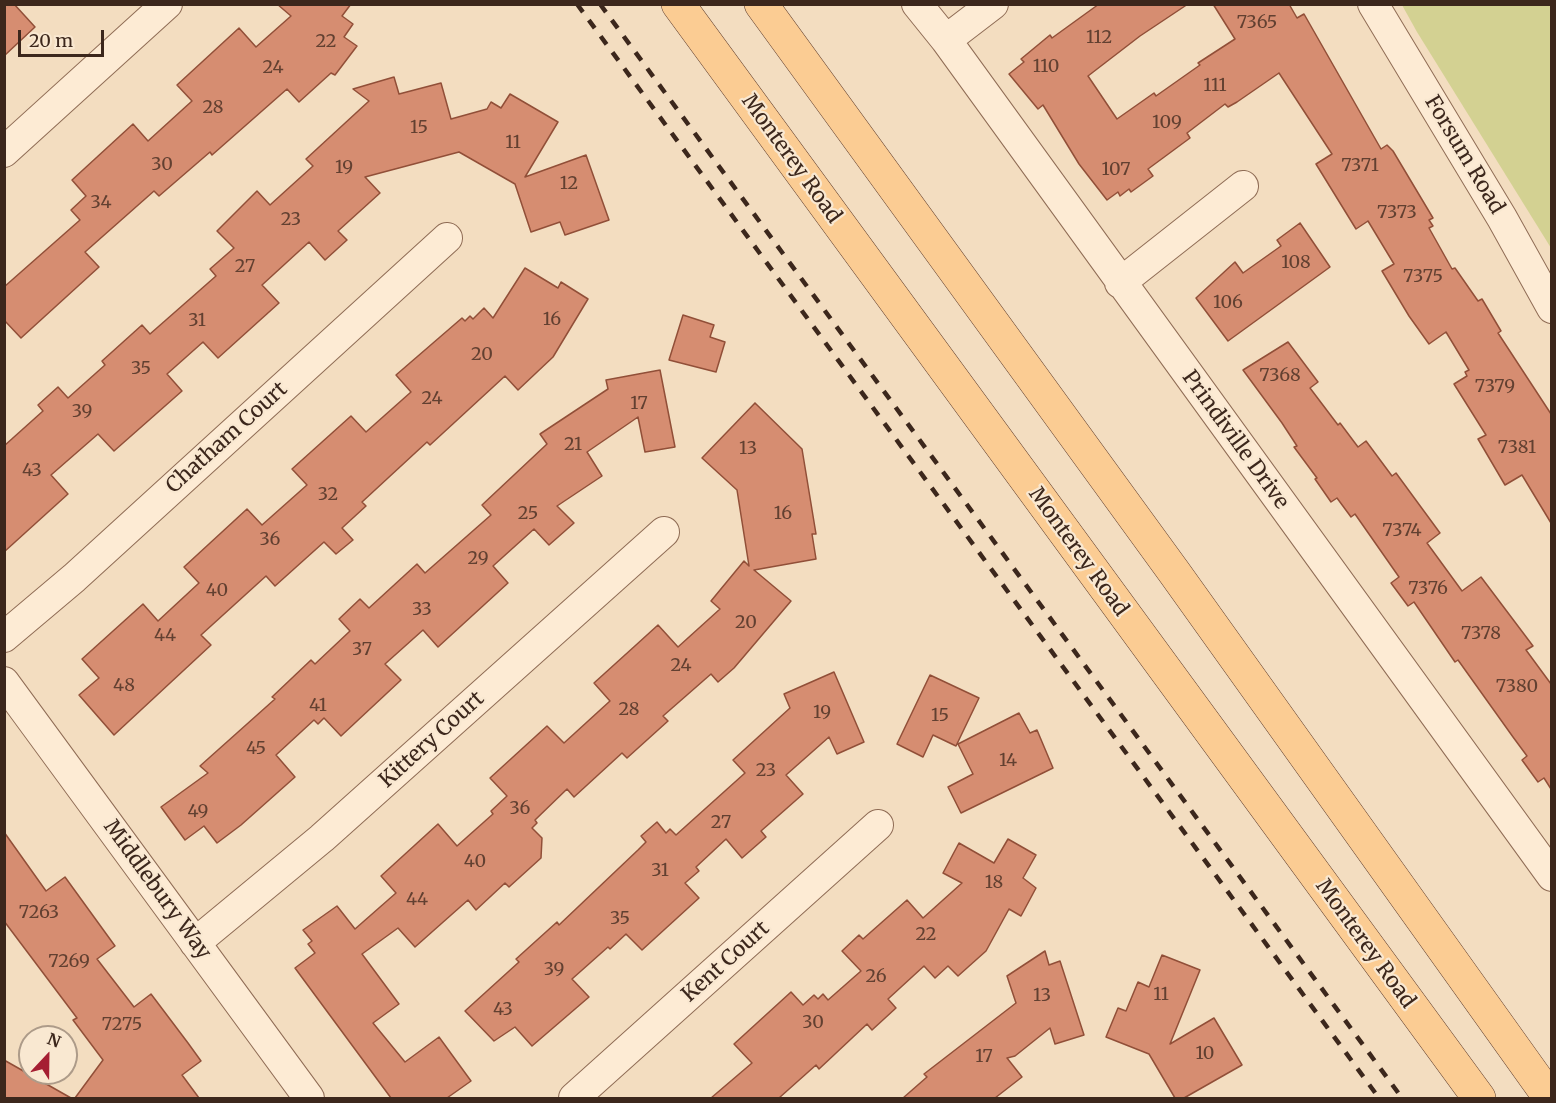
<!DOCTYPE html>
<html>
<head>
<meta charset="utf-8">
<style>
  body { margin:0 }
  #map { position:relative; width:1556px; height:1103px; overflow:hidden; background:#f3ddc0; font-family:Merriweather,serif }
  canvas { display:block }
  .frame { position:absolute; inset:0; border:6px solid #3c271c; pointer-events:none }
  .north { position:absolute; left:18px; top:1025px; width:60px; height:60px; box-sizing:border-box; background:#f9e8d1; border:2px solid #ad9b89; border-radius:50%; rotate:22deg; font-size:16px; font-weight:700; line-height:24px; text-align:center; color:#3c271c }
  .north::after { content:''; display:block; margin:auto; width:21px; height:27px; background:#a51e32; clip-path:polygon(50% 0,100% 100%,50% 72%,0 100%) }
  .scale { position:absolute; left:18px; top:30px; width:86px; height:27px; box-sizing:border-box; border:3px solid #3c271c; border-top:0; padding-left:8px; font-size:18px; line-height:21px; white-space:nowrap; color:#3c271c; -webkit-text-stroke:4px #f9e8d1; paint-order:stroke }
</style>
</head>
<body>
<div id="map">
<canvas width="1556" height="1103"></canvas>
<div class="frame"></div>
<div class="north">N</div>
<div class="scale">20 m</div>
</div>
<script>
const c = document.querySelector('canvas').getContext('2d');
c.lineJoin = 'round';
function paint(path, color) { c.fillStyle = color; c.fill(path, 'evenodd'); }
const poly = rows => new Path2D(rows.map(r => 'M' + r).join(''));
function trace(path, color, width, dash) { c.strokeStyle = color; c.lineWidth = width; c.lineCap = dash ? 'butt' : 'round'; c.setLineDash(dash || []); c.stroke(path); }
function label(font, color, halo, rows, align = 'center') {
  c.font = font + ' Merriweather,serif'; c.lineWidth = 4.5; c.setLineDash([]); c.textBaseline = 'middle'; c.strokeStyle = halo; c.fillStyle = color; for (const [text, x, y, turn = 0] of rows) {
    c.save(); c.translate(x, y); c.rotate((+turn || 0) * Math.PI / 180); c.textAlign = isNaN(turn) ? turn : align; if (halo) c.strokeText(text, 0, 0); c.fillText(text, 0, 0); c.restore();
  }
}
paint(poly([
  [1402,5,1551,5,1551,248,1417,32]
]), '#d3d192');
const building = poly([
  [4,4,14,4,35,27,4,56,4,4],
  [277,4,351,4,342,16,353,24,344,37,357,46,335,75,331,73,299,102,287,89,212,155,210,152,159,196,154,191,85,252,99,267,21,338,4,320,4,287,80,220,71,210,86,196,72,180,133,124,148,141,192,101,177,85,239,28,256,47,291,16,277,4],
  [1099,4,1188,4,1140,36,1088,76,1117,119,1154,93,1156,96,1200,65,1198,63,1235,39,1213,4,1289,4,1297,18,1304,14,1381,149,1387,145,1393,151,1433,218,1429,220,1433,226,1429,228,1452,269,1455,268,1478,301,1482,299,1501,331,1498,333,1551,414,1551,523,1522,475,1505,485,1478,439,1486,435,1454,384,1467,376,1465,372,1469,370,1446,332,1429,344,1409,316,1382,271,1394,264,1368,221,1356,229,1316,164,1332,154,1279,73,1237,102,1228,107,1225,104,1187,133,1190,138,1148,169,1153,176,1131,192,1129,189,1120,196,1118,192,1107,200,1079,164,1043,105,1038,109,1009,74,1024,62,1021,59,1050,35,1052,38,1099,4],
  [394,77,399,94,441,83,451,119,487,109,491,102,501,108,510,94,558,122,525,177,586,155,609,220,565,235,560,222,531,232,515,184,459,152,365,177,380,193,338,231,347,240,325,260,309,242,262,285,279,303,218,358,203,342,167,374,182,391,114,451,98,434,51,475,68,494,4,552,4,446,43,411,38,405,58,387,68,398,105,365,102,361,142,325,150,334,216,276,210,269,234,248,217,231,257,191,270,205,313,166,306,159,369,101,353,89,394,77],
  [1300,223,1330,267,1228,341,1196,298,1235,262,1243,273,1281,246,1277,240,1300,223],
  [525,268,558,288,561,282,588,299,553,357,518,390,505,376,430,445,427,442,362,502,366,506,342,528,353,540,336,554,324,542,275,586,266,576,201,635,211,645,114,735,79,695,99,678,82,659,143,604,158,621,199,583,184,567,247,509,262,525,307,485,292,469,351,416,366,432,411,392,396,375,462,318,465,321,470,316,473,319,484,308,493,318,525,268],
  [683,315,714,325,710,337,725,342,716,372,669,360,683,315],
  [1288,342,1318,382,1310,388,1338,425,1340,423,1358,447,1366,441,1392,476,1396,473,1440,533,1427,543,1462,591,1481,577,1533,646,1526,650,1551,684,1551,789,1544,778,1538,782,1522,760,1527,756,1513,737,1458,660,1455,662,1414,602,1408,606,1391,583,1399,577,1355,514,1351,517,1337,498,1331,502,1315,479,1317,478,1294,447,1297,446,1282,423,1243,370,1288,342],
  [660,370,675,447,645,452,638,417,587,452,602,476,557,506,574,523,549,545,534,529,493,566,508,583,438,647,423,630,385,664,401,680,341,736,324,718,318,724,314,720,276,755,295,777,241,825,217,843,204,826,185,840,161,807,208,773,200,766,275,699,272,697,311,660,315,664,350,631,339,619,360,599,369,608,417,564,425,573,491,515,482,505,547,444,540,434,608,389,606,380,660,370],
  [755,403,802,449,816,534,812,534,816,559,754,570,791,601,734,668,718,682,711,674,663,716,668,721,627,758,622,753,574,797,567,789,535,820,537,823,532,828,542,838,541,858,509,887,505,883,476,910,468,900,415,947,398,928,362,954,399,1004,373,1023,405,1062,439,1037,471,1081,447,1098,391,1098,295,968,315,953,308,944,312,941,303,930,337,906,355,929,396,893,381,876,438,824,457,846,493,814,491,811,507,796,490,778,547,726,564,743,610,701,594,683,636,645,658,625,678,647,720,609,711,601,744,561,749,566,737,490,702,458,755,403],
  [834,672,864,742,837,754,829,737,786,775,803,794,761,831,766,837,742,858,726,839,696,867,699,871,685,883,699,898,642,950,626,934,610,949,608,947,572,979,589,997,532,1046,515,1027,494,1041,465,1011,519,962,516,959,557,922,559,925,638,850,646,842,641,836,657,822,666,833,670,829,676,835,745,773,733,760,790,708,784,694,834,672],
  [930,675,979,698,956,746,933,735,923,757,897,744,930,675],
  [1019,713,1030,733,1037,730,1053,768,961,813,948,787,973,774,958,744,1019,713],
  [4,832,46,891,65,877,115,946,97,959,134,1007,151,994,188,1043,201,1061,182,1075,199,1098,75,1098,103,1060,73,1020,77,1018,4,921,4,832],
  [1008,839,1036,855,1023,878,1036,888,1021,916,1009,909,986,951,958,976,948,966,935,978,924,966,888,999,896,1008,872,1030,867,1024,819,1069,816,1065,779,1098,711,1098,752,1063,734,1044,791,992,803,1005,814,995,818,999,823,994,828,1000,861,971,842,951,859,935,863,939,907,900,923,918,962,883,943,873,959,843,994,863,1008,839],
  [1045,951,1049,965,1060,961,1084,1035,1055,1044,1050,1028,1015,1056,1007,1058,1022,1077,995,1098,903,1098,927,1077,924,1074,1016,1003,1007,976,1045,951],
  [1162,955,1200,970,1170,1044,1214,1018,1242,1065,1184,1098,1175,1098,1149,1054,1106,1037,1118,1008,1126,1011,1138,982,1149,987,1162,955],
  [4,1060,71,1098,4,1098,4,1060]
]);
paint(building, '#d68d71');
trace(building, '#914f38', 1.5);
const minor = poly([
  [917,4,946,40,1552,876],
  [1373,4,1502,218,1552,308],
  [946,40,993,4],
  [4,152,167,4],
  [1120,283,1243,186],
  [4,637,74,578,447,238],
  [4,682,309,1098],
  [195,943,322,838,664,532],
  [574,1098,878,825]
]);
const major = poly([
  [678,4,1479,1098],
  [761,4,1174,572,1550,1098]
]);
trace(minor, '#8f6c55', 32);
trace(major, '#5c3a2a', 34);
trace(minor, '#fdebd4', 30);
trace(major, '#fbcc93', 33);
trace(poly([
  [577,4,1379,1098],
  [600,4,1402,1098]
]), '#3c271c', 4.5, [10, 10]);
label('18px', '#624031', null, [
  ["7365",1257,23],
  ["112",1099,38],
  ["22",326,42],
  ["110",1046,67],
  ["24",273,68],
  ["111",1215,86],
  ["28",213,108],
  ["109",1167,123],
  ["15",419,128],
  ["11",513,143],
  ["30",162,165],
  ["7371",1360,166],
  ["19",344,168],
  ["107",1116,170],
  ["12",569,184],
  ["34",101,203],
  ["7373",1397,213],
  ["23",291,220],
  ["108",1296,263],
  ["27",245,267],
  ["7375",1423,277],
  ["106",1228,303],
  ["16",552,320],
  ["31",197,321],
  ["20",482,355],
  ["35",141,369],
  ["7368",1280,376],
  ["7379",1495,387],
  ["24",432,399],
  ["17",639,404],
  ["39",82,412],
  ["21",573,445],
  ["7381",1517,448],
  ["13",748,449],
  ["43",32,471],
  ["32",328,495],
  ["25",528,514],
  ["16",783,514],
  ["7374",1402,531],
  ["36",270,540],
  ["29",478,559],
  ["7376",1428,589],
  ["40",217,591],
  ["33",422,610],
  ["20",746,623],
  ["7378",1481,634],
  ["44",165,636],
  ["37",362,650],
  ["24",681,666],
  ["48",124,686],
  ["7380",1517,687],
  ["41",318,706],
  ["28",629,710],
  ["19",822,713],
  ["15",940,716],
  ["45",256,749],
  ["14",1008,761],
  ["23",766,771],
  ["36",520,809],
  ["49",198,812],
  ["27",721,823],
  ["40",475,862],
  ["31",660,871],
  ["18",994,883],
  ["44",417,900],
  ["7263",39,913],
  ["35",620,919],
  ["22",926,935],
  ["7269",69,962],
  ["39",554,970],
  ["26",876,977],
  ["11",1161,995],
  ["13",1042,996],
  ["43",503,1010],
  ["30",813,1023],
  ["7275",122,1025],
  ["10",1205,1054],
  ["17",984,1057]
]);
label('21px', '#3c271c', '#f9e8d1', [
  ["Forsum Road",1464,155,59],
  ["Monterey Road",791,159,54],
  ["Chatham Court",227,438,-42],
  ["Prindiville Drive",1235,440,54],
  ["Monterey Road",1078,552,54],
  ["Kittery Court",432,740,-42],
  ["Middlebury Way",157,890,54],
  ["Monterey Road",1365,944,54],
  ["Kent Court",726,962,-42]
]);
</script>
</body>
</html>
